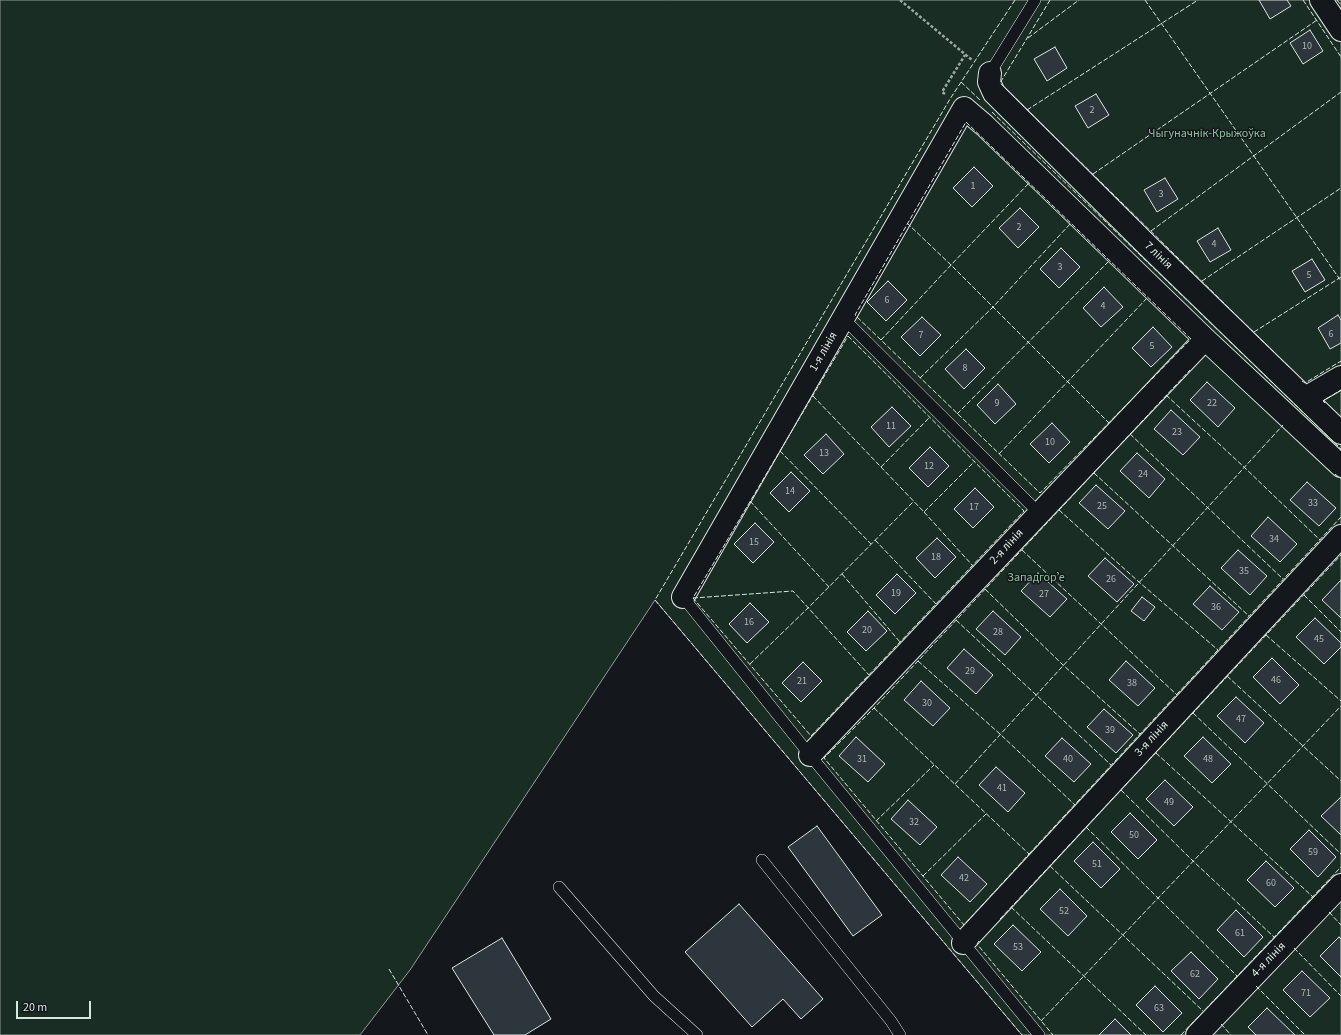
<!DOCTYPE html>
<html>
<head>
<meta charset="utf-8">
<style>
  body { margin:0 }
  #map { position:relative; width:1341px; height:1035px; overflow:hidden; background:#14181c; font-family:"Source Sans 3",sans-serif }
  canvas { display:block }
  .scale { position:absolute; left:16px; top:1001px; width:75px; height:18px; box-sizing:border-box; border:2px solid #d8e6dc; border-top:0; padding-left:5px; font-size:12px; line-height:14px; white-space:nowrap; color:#d8e6dc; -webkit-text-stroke:3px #14181c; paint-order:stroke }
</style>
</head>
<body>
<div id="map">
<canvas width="1341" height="1035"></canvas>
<div class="scale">20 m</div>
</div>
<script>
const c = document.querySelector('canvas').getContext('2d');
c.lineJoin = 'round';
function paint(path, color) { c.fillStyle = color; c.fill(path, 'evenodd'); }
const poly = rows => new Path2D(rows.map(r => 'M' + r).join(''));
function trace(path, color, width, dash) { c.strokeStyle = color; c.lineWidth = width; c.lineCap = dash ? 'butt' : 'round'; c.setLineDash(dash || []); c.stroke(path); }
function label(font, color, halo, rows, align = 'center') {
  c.font = font + ' "Source Sans 3",sans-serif'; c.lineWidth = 3; c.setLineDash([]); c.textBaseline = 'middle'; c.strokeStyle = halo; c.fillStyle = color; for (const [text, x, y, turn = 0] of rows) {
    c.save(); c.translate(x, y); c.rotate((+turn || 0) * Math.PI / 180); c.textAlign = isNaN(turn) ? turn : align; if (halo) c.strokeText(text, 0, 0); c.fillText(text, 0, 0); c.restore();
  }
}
const green = poly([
  [0,0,1341,0,1341,1035,1022,1035,655,600,410,970,360,1035,0,1035,0,0]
]);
paint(green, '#1a2d24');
trace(green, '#939e99', 1);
const building = poly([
  [1259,0,1287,0,1291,6,1270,19,1259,0],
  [1310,30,1323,51,1303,64,1290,43,1310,30],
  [1055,47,1067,68,1047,81,1034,59,1055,47],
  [1096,94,1109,115,1088,128,1075,106,1096,94],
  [974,167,993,186,972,207,953,188,974,167],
  [1165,178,1178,199,1157,212,1144,190,1165,178],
  [1020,208,1039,227,1018,248,999,228,1020,208],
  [1218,228,1231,250,1210,262,1197,241,1218,228],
  [1061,248,1080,267,1059,288,1040,269,1061,248],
  [1312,259,1325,280,1305,292,1292,271,1312,259],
  [888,281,907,300,886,321,867,302,888,281],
  [1104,287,1123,307,1101,327,1083,308,1104,287],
  [1338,315,1341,320,1341,343,1330,349,1318,328,1338,315],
  [922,317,941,335,920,356,901,337,922,317],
  [1153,327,1172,347,1151,367,1132,348,1153,327],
  [966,349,985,368,964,389,945,369,966,349],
  [1207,382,1235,408,1218,427,1190,400,1207,382],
  [998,384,1016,404,995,424,977,405,998,384],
  [892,407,911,426,889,447,871,427,892,407],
  [1171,410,1200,437,1183,455,1154,429,1171,410],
  [1052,423,1070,442,1049,463,1030,444,1052,423],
  [826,434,844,454,823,474,804,455,826,434],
  [930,447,949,466,928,487,909,468,930,447],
  [1137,453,1165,479,1149,498,1120,471,1137,453],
  [791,472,810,491,789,512,770,493,791,472],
  [1307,482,1336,508,1319,526,1290,500,1307,482],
  [1096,485,1125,511,1108,529,1079,503,1096,485],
  [975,488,994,507,973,528,954,509,975,488],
  [1268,517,1297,544,1280,562,1251,536,1268,517],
  [755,523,774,542,753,563,734,544,755,523],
  [937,538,956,557,935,578,916,558,937,538],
  [1238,550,1267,576,1250,595,1221,568,1238,550],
  [1105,558,1134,584,1117,602,1088,576,1105,558],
  [1038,573,1067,599,1050,617,1021,591,1038,573],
  [897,574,916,593,895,614,876,595,897,574],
  [1341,580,1341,618,1322,600,1341,580],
  [1210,586,1239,612,1222,630,1193,604,1210,586],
  [1142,597,1155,607,1144,621,1131,611,1142,597],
  [750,603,769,622,747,643,729,624,750,603],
  [868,611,887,631,866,651,847,632,868,611],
  [993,611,1021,637,1005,655,976,629,993,611],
  [1315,618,1341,643,1341,647,1324,664,1296,637,1315,618],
  [964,649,993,675,976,694,947,668,964,649],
  [1272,658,1299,685,1280,704,1253,677,1272,658],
  [1126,661,1155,688,1138,706,1109,680,1126,661],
  [803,662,822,681,801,702,782,683,803,662],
  [921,681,950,708,933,726,904,700,921,681],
  [1236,697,1264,723,1245,743,1217,716,1236,697],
  [1104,709,1133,735,1116,753,1087,727,1104,709],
  [856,737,885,764,868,782,839,756,856,737],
  [1203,737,1231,764,1212,783,1184,756,1203,737],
  [1062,738,1091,764,1074,782,1045,756,1062,738],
  [996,767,1025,793,1008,812,979,785,996,767],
  [1165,780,1193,807,1174,826,1146,799,1165,780],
  [1341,797,1341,835,1321,816,1341,797],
  [908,800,937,827,920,845,891,819,908,800],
  [1130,813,1157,840,1138,859,1111,832,1130,813],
  [817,826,882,915,853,936,788,847,817,826],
  [1309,830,1336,857,1318,877,1290,849,1309,830],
  [1093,842,1120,869,1101,888,1074,861,1093,842],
  [958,857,987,884,970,902,941,875,958,857],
  [1266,861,1294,888,1275,907,1247,880,1266,861],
  [1060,889,1087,916,1068,936,1040,909,1060,889],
  [739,904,823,999,801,1019,783,999,752,1027,685,952,739,904],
  [1236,910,1263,937,1244,957,1217,930,1236,910],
  [1013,925,1041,952,1022,971,994,944,1013,925],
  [1339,937,1341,939,1341,977,1320,956,1339,937],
  [502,938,551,1019,525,1035,494,1035,452,968,502,938],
  [1191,952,1218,979,1199,999,1171,971,1191,952],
  [1302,971,1330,998,1310,1017,1283,990,1302,971],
  [1155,986,1182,1013,1163,1032,1136,1005,1155,986],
  [1267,1008,1295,1035,1256,1035,1248,1027,1267,1008],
  [1115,1019,1131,1035,1099,1035,1115,1019]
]);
paint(building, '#2c363c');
trace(building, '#d8e6dc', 1);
const lane = poly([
  [990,73,1035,0],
  [843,318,1039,513],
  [683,597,810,755,1039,1035],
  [762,860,891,1021,900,1035],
  [559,887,654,996,697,1035]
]);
const street = poly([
  [1321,0,1341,30],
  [990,73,989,82,994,93,1149,247,1341,433],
  [1305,398,1341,377],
  [683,597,964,108,984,125,1205,339,1341,466],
  [810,755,1205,339],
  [963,943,1341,536],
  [1197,1035,1341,885]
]);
trace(lane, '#d8e6dc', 12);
trace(street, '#d8e6dc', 24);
trace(poly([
  [900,0,972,60],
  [945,94,942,92,965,55]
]), '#9da8a2', 2.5, [3, 2]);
trace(lane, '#14181c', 11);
trace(street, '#14181c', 22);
trace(poly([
  [1015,0,950,99,655,600,1022,1035],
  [1050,0,1000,83,1290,368],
  [1145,0,1341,281],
  [1303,0,1341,57],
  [1337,0,1341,5],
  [1028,38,1079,0],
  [961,82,980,100],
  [1027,110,1198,0],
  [992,112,1341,449],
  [966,122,1191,339,1040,493,855,315,966,122],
  [1093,174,1317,20],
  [907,223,951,265,1109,423],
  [1151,231,1341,92],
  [1202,281,1341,188],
  [1254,332,1341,277],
  [848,336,1024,511,811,736,693,598,848,336],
  [881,340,951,265,1029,183],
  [920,378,993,307,1071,223],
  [1302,381,1305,383,1341,361],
  [1166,395,1244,467,1320,540],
  [813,396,924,512,975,461],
  [1325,403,1323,401,1341,390],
  [957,414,1110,260],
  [1130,434,1283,579],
  [780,451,871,544],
  [999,454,1148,297],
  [881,467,930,417],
  [1094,473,1249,616],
  [1335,474,1341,479],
  [750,501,829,587],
  [1059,510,1139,582,1218,650],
  [924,512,973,566],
  [875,540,936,604],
  [1022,550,1177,695],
  [842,574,900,642],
  [985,589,1063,665,1140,734],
  [1304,595,1341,632],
  [693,598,793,591,869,675],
  [956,620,1111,765],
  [1266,635,1341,701],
  [918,661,1000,734,1075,805],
  [750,664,808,608,914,501],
  [1227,676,1341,781],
  [874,708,1029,854,964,925,824,758,874,708,1190,370],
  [1193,713,1341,854],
  [1156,753,1313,897],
  [955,784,1283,425],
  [1121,790,1193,861,1274,937],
  [876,821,934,765],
  [1086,827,1237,976],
  [1029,854,1341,517],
  [1050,866,1203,1011],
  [923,876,986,814],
  [1011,907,1146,1035],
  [1329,912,1341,925],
  [1000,919,1341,555],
  [979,941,977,944,1053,1035],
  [1294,948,1341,996],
  [389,969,428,1035],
  [1256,986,1305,1035],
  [1041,1021,1341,706],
  [1221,1024,1231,1035],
  [1181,1035,1341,867]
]), '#d8e6dc', 1, [5, 2]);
label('10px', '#adbab4', null, [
  ["10",1307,47],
  ["2",1092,111],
  ["1",973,187],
  ["3",1161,195],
  ["2",1019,228],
  ["4",1214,245],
  ["3",1060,268],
  ["5",1309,276],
  ["6",887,301],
  ["4",1103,307],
  ["6",1331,335],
  ["7",921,336],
  ["5",1152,347],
  ["8",965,369],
  ["9",997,404],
  ["22",1212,404],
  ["11",891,427],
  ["23",1177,433],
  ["10",1050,443],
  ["13",824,454],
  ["12",929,467],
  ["24",1143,475],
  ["14",790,492],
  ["33",1313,504],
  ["25",1102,507],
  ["17",974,508],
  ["34",1274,540],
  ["15",754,543],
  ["18",936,558],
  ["35",1244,572],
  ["26",1111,580],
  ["19",896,594],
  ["27",1044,595],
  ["36",1216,608],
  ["16",749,623],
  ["20",867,631],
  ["28",998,633],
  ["45",1319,640],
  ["29",970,672],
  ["46",1276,681],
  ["21",802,682],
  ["38",1132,684],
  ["30",927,704],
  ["47",1241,720],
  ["39",1110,731],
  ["31",862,760],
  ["40",1068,760],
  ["48",1208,760],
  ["41",1002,789],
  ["49",1169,803],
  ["32",914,823],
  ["50",1134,836],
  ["59",1313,853],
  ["51",1097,865],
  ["42",964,879],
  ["60",1271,884],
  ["52",1064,912],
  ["61",1240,934],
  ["53",1018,948],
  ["62",1195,975],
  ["71",1306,994],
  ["63",1159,1009]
]);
label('12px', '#8ac095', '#14181c', [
  ["Чыгуначнік-Крыжоўка",1207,134],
  ["Западгорʼе",1036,578]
]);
label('12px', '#d8e6dc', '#14181c', [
  ["7 лінія",1158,256,44],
  ["1-я лінія",824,352,-60],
  ["2-я лінія",1007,547,-47],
  ["3-я лінія",1152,739,-47],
  ["4-я лінія",1269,960,-46]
]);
</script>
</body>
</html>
